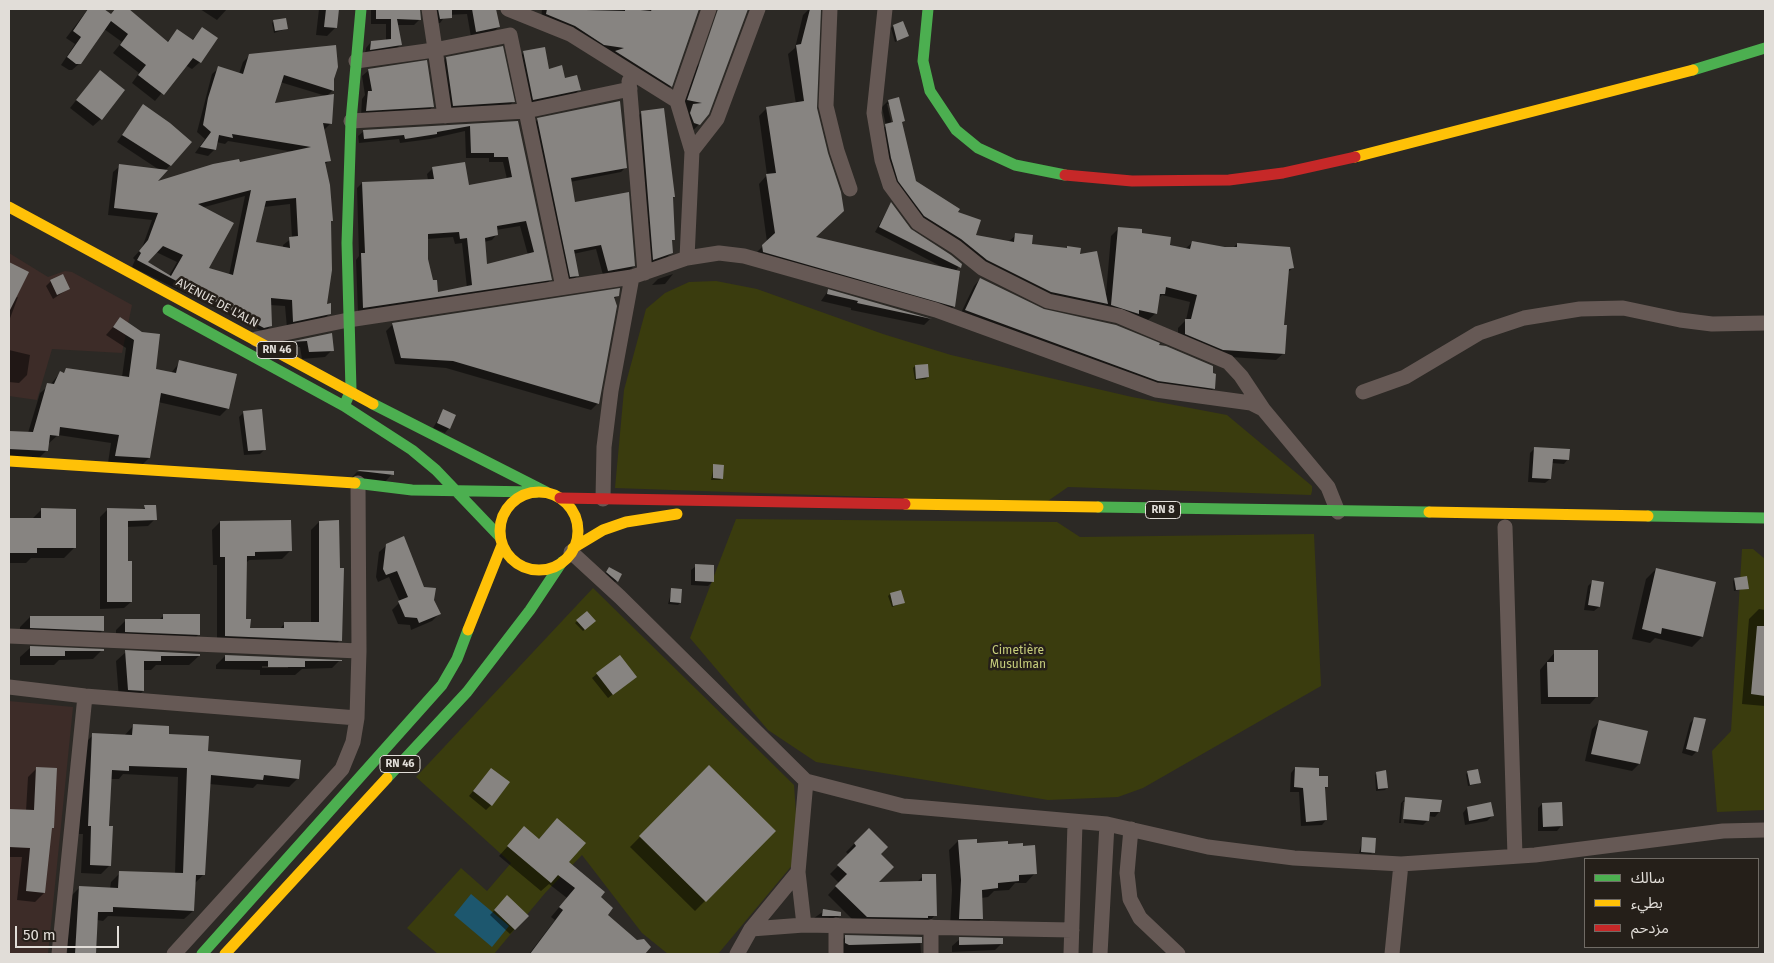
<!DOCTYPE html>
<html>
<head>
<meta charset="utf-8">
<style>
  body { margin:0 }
  #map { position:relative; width:1774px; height:963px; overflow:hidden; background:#2c2925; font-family:"Fira Sans","Noto Sans Arabic",sans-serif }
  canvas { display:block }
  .frame { position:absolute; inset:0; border:10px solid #e1ddd8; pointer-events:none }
  .legend { position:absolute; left:1584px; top:858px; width:175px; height:90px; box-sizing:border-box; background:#251f19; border:1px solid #706b65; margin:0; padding:6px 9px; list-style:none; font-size:15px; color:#e1ddd8 }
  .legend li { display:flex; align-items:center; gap:10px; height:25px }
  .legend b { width:25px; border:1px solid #706b65 }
  .scale { position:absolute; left:15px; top:926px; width:104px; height:22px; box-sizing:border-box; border:2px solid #e1ddd8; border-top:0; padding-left:6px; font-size:15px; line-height:18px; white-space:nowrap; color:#e1ddd8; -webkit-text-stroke:4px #251f19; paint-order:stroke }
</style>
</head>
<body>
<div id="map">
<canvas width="1774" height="963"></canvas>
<div class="frame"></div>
<ul class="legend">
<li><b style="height:6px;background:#4caf50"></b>سالك</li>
<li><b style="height:6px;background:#ffc107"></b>بطيء</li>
<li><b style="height:6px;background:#c62828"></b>مزدحم</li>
</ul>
<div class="scale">50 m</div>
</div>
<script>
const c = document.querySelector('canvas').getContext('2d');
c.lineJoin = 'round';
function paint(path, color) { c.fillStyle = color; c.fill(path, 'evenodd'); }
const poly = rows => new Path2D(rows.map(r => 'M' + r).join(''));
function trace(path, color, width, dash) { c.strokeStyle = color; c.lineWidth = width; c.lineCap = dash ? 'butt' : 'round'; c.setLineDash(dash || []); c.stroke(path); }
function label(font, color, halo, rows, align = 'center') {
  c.font = font + ' "Fira Sans",sans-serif'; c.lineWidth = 5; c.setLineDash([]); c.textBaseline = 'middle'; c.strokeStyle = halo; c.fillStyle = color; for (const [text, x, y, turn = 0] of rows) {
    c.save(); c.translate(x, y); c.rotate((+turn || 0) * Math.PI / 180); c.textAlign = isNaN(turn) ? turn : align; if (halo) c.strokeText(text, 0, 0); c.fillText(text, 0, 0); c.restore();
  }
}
paint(poly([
  [9,253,48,277,65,271,72,272,132,305,122,353,52,349,37,400,9,396],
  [9,701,73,707,48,954,9,954]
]), '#3d2c28');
paint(poly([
  [716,281,757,289,883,334,951,355,1132,397,1227,415,1312,486,1312,491,1311,495,1068,487,1045,503,615,488,624,390,646,309,665,293,689,282],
  [736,519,1057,522,1080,537,1314,534,1321,686,1143,788,1118,797,1048,800,816,762,768,730,690,638],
  [1742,549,1753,549,1765,559,1765,810,1717,812,1712,751,1731,731],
  [593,588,794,785,799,857,718,954,668,954,642,933,582,855,546,892,494,954,438,954,407,928,461,868,487,891,511,863,416,777]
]), '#3a3c0e');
paint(poly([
  [471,894,509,926,492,947,454,915]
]), '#1d576e');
paint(poly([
  [88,9,101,9,110,15,115,9,126,9,167,42,177,31,192,40,202,29,200,62,192,69,185,65,155,101,132,83,139,73,113,53,122,42,104,29,80,63,72,70,69,70,61,65,75,44,66,38],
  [200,9,227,9,217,20],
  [319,9,338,9,336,27,327,36,316,35],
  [371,9,419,9,420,19,414,25,397,25,400,45,395,50,365,54,366,48,371,42,386,41,386,24,371,24],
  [431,9,495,9,499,27,493,32,471,37,467,14,446,15,440,23,435,24],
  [542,9,698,9,671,86,665,92,541,20],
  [718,9,749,9,746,10,699,124,690,134,684,115,688,111,679,109,692,71,702,61,705,62],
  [809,9,820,9,811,240,946,269,875,232,891,204,910,230,960,264,956,271,954,306,946,314,755,254,767,242,759,184,767,175,759,116,767,108,796,104,788,54,795,48,803,15],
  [274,21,286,29,274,33,272,23],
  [893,26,907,36,895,42,891,28],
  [524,52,548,70,580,89,574,95,528,105,518,58],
  [250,55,333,79,333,90,327,96,331,123,323,131,330,160,324,165,329,222,326,305,330,313,323,320,287,328,285,306,270,305,271,326,264,332,132,267,135,260,133,258,142,248,152,220,108,215,113,172,120,166,161,171,117,142,143,106,191,142,154,183,294,152,228,141,225,144,216,142,215,149,208,156,195,153,205,139,197,132,212,74,219,68,239,74,243,62],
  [280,82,326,96,273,105],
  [245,196,229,275,208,269,201,208],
  [290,204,292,238,283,245,283,248,255,243,264,207],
  [156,252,177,262,169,276,146,263],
  [446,58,513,102,509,106,449,109,442,63],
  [369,70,433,106,427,113,361,116,362,99,365,95,362,76],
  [93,79,101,119,93,126,70,108],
  [888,101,901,123,915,182,957,213,975,236,1008,242,1016,235,1030,245,1065,249,1068,247,1078,256,1106,294,1111,236,1118,229,1185,249,1193,242,1233,248,1237,244,1293,268,1287,273,1283,326,1284,353,1276,360,1215,356,1178,341,1178,328,1186,320,1190,302,1162,295,1158,299,1156,313,1148,320,1044,298,918,223,892,188,879,132,886,126,882,107],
  [887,104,890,104,896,128,893,129],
  [642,112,674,197,671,199,673,239,671,242,672,252,663,261,645,268,633,121],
  [538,119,626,167,621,172,570,182,574,204,634,266,629,271,603,275,596,249,573,254,578,275,573,280,566,281,533,124],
  [517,122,551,279,545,285,358,313,356,260,359,256,357,188,362,183,428,180,427,174,433,168,468,187,507,179,503,162,489,162,489,158,466,158,465,131,430,139,400,143,399,139,359,143,358,136,364,131],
  [520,226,528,255,486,266,484,242,492,240,497,234,496,230],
  [453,237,455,244,462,243,467,288,437,293,432,281,427,259,427,239],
  [9,264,27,273,14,298,18,297,9,321],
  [673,274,665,284,652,285,658,279],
  [980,279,1045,311,1158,347,1214,388,1207,395,1151,387,959,317,974,286],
  [51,281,68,289,53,299,46,286],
  [828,291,930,319,924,325,851,310,851,308,821,301],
  [618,295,614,299,598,403,591,410,446,368,395,364,386,331,393,324],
  [120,319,155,371,171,373,180,362,228,408,220,416,158,402,149,458,141,466,108,463,111,443,58,435,48,444,46,451,38,459,9,457,9,432,28,433,40,393,50,385,60,373,62,374,67,369,122,377,126,348,106,335],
  [331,334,332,350,325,357,302,359,300,347,285,348,290,343],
  [9,350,30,355,27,375,19,383,9,382],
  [915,366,928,377,926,379,915,380,913,368],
  [443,411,449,428,445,433,433,428],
  [244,412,265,449,260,454,244,455,239,417],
  [1535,448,1568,459,1564,464,1551,463,1550,479,1545,483,1528,482,1530,453],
  [714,466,722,478,720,480,711,480],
  [357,472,392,472,392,474,385,482,351,478],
  [145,507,155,519,148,526,127,527,127,563,131,602,124,608,100,609,100,517,107,510,142,510],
  [41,510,74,548,64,558,31,558,26,563,9,563,9,519,32,519],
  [220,522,290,551,282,559,249,560,245,564,245,621,249,630,279,630,285,623,311,623,311,530,319,522,340,640,332,648,217,644,217,565,213,565,212,530],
  [387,545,433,600,439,614,432,621,411,630,410,625,398,624,392,610,400,602,389,577,378,582,376,577,379,552],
  [696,566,713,581,708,586,691,585,691,570],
  [609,569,621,575,612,586,605,573],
  [1656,569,1714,582,1702,637,1692,647,1655,638,1650,643,1632,639,1646,579],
  [1735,579,1747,588,1734,591,1733,581],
  [1592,582,1599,607,1594,611,1584,610,1588,586],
  [672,590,680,603,678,605,668,604],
  [890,594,903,603,892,607,888,596],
  [1759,609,1765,610,1765,706,1742,704,1749,619],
  [587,613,594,621,583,631,575,623],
  [164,615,199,634,189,644,116,641,116,630,126,620,159,620],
  [30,617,103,630,93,640,20,637,20,627],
  [30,648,101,651,93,659,59,660,54,665,20,665,20,657],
  [126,652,199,656,189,665,156,665,151,670,143,670,143,691,134,700,119,699,116,661],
  [1555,652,1597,696,1590,704,1541,704,1540,670],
  [225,656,339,661,332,668,302,669,295,675,260,675,260,670,216,669,216,665],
  [262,666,288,666,288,668,262,668],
  [597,674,630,681,608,698,592,678],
  [1695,718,1697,751,1692,756,1682,753,1690,723],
  [1599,722,1639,764,1632,771,1585,761,1592,729],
  [134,725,167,735,207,752,298,778,289,787,257,784,253,788,209,784,203,875,194,884,193,911,184,919,108,916,103,921,97,920,96,954,67,954,71,896,80,887,110,889,111,882,120,873,175,874,178,777,123,774,119,779,111,779,108,827,110,865,101,874,81,873,83,834,79,834,84,744,93,735,124,736],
  [709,767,774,831,695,911,630,847],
  [37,768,50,829,44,893,35,902,17,900,22,857,9,857,9,811,26,811,28,777],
  [1295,768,1317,777,1327,786,1324,790,1326,820,1322,825,1301,826,1299,792,1290,792,1291,773],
  [491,769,491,805,486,810,469,796],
  [1468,772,1479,782,1477,784,1468,786,1466,774],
  [1377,773,1387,788,1385,790,1376,791,1375,775],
  [1406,798,1439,812,1435,817,1428,816,1428,820,1423,825,1404,823,1406,802,1403,802,1401,823,1399,823,1401,803],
  [1542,804,1561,826,1557,831,1538,831,1538,808],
  [1467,808,1492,816,1487,821,1465,825,1463,813],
  [557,819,567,863,599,898,607,915,637,942,649,947,643,954,529,954,555,920,551,917,567,898,549,884,541,891,499,856,516,837,538,840],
  [869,829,879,854,876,883,916,883,923,876,935,915,927,924,858,925,828,895,839,883,830,874,849,855,846,852],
  [1363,838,1373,852,1371,854,1359,853],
  [975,840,976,844,1035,873,1026,883,1015,883,1009,890,994,891,988,897,981,898,982,918,973,928,950,927,952,890,949,850,958,841],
  [507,897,527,916,510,934,490,915],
  [824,911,839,916,832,923,807,923],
  [846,936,920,938,921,954,837,954,838,945],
  [960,939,1002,943,995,950,952,952,952,946]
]), '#0007');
paint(poly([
  [88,9,104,9,111,14,115,9,129,9,168,42,177,29,193,40,202,27,218,38,201,63,193,58,164,95,138,75,146,65,120,45,128,34,111,21,81,64,76,64,67,57,81,37,73,31],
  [326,9,339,9,337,28,324,27],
  [376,9,420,9,421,20,397,19,402,45,370,50,371,41,391,39,391,19,376,19],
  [438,9,452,9,452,18,440,19],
  [472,9,496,9,500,27,476,32],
  [547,9,625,11,625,9,630,9,651,11,652,9,699,9,672,87,615,51,624,48,604,45,575,26,546,14],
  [718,9,748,9,709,114,700,125,694,123,690,113,693,104,702,103,687,100],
  [810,9,821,9,817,108,828,153,841,192,844,211,816,237,960,271,955,307,763,252,762,245,775,233,766,174,776,173,766,107,804,101,796,45,801,44],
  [286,18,288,29,275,31,273,20],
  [903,21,909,36,897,41,893,25],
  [336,45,338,67,334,79,334,91,284,75,275,103,334,94,332,124,323,123,331,161,325,162,330,185,333,221,331,221,332,270,327,304,331,303,331,314,293,322,292,300,271,298,272,326,264,328,204,296,204,291,186,282,184,285,137,260,141,253,139,251,148,240,158,213,114,208,119,164,168,170,158,181,213,164,239,159,240,162,311,147,232,134,233,138,219,135,216,150,200,147,211,132,203,125,208,98,218,66,243,74,249,54],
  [251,190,233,275,209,268,234,223,198,204],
  [296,198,298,236,289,237,290,248,256,242,266,201],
  [163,246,183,255,171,276,148,262],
  [503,46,515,102,453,106,446,57],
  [545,47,549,69,562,65,565,78,577,75,581,90,533,100,523,51],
  [427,60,434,107,366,111,368,91,372,91,368,69],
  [100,70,125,90,102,120,76,100],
  [899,97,905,121,902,122,916,181,960,209,958,212,981,220,976,235,1014,242,1015,233,1033,235,1032,244,1067,248,1067,246,1081,248,1080,254,1097,251,1108,304,1051,292,987,260,961,239,924,216,898,181,891,158,885,124,893,122,888,100],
  [620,101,627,168,571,178,575,202,629,192,635,266,608,271,601,245,574,250,579,276,570,277,537,118],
  [143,104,170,123,192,142,171,166,122,135],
  [664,108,675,197,673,197,675,240,672,240,673,253,653,260,641,111],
  [518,121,552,280,363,308,361,253,365,253,362,182,434,179,432,167,465,162,469,185,512,177,508,157,494,157,494,153,471,153,470,126,437,132,437,134,405,139,404,135,364,139,363,130],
  [526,221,534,252,487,264,485,238,498,235,497,226],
  [459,232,460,239,467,238,472,285,438,292,437,280,433,280,428,259,428,234],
  [891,202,911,229,951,255,962,264,961,268,879,227],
  [1118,227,1142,229,1142,233,1171,237,1170,245,1190,249,1192,241,1225,247,1237,247,1237,243,1290,247,1294,268,1289,269,1284,325,1287,325,1285,354,1223,350,1185,334,1185,319,1191,319,1197,295,1166,287,1165,294,1160,294,1157,314,1139,310,1139,314,1111,305],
  [9,262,29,272,9,312],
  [63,274,70,289,57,295,50,280],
  [980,278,1044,309,1116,325,1160,343,1159,345,1166,346,1213,366,1213,373,1216,374,1215,389,1158,381,965,310],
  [620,288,619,296,614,297,617,306,599,404,453,361,401,358,392,323],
  [828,289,932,319,857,303,858,301,827,294],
  [120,317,142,332,160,334,156,369,176,373,179,360,237,374,229,409,161,393,150,458,115,456,119,435,60,427,59,436,50,435,48,451,9,449,9,431,33,432,47,383,54,384,60,371,64,373,66,368,129,377,134,340,113,327],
  [332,333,334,351,309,352,307,341,289,342],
  [928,364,929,377,916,379,915,365],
  [262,409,266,450,248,451,243,411],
  [443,409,456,415,450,429,437,423],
  [1534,447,1570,449,1569,460,1553,459,1551,479,1532,478],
  [713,464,724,465,723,479,713,478],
  [357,470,394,471,394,475,360,471],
  [144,505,156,505,157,520,128,521,128,561,132,561,132,602,107,602,107,508,145,509],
  [41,508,76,509,76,548,37,548,37,553,9,553,9,518,41,518],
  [291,520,292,551,255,552,255,556,247,556,246,619,251,619,250,628,284,628,284,622,319,622,319,521,339,520,340,568,344,568,342,641,225,636,225,557,220,557,220,521],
  [404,536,424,587,436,588,434,600,441,614,419,623,417,618,405,617,398,601,408,597,397,571,386,575,383,569,386,544],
  [695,564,714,565,714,582,695,581],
  [609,567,622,574,618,582,606,572],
  [1656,568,1716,582,1703,637,1662,628,1661,634,1642,629],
  [1747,576,1749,589,1736,590,1734,578],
  [1592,580,1604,582,1600,607,1588,605],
  [671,588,682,589,681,603,670,602],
  [901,590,905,603,893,606,890,593],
  [587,611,596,621,585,630,576,620],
  [163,614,200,614,200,635,125,632,125,619,163,619],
  [30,616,104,616,104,631,30,628],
  [1757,626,1765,626,1765,696,1751,694],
  [30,646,104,649,104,651,65,651,65,656,30,656],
  [125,650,200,654,200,656,161,656,161,661,144,661,144,691,128,690],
  [1554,650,1598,650,1598,697,1548,697,1547,662,1554,662],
  [225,655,342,660,342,661,305,661,305,667,268,667,268,661,225,661],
  [620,655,637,677,613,695,596,673],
  [1694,717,1706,719,1698,752,1686,749],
  [1599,720,1648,731,1640,764,1591,754],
  [133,724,169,726,169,734,209,736,208,751,301,760,299,779,264,775,263,780,211,775,205,875,196,875,194,911,113,907,113,912,98,912,96,954,75,954,79,886,118,888,119,871,183,873,187,768,129,766,129,771,112,770,109,826,113,826,111,866,90,865,91,826,88,826,92,733,132,735],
  [709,765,776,831,706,902,639,836],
  [36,767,57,768,54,828,52,828,45,893,26,891,30,848,9,847,9,809,34,810],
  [1295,767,1319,768,1319,776,1328,776,1328,787,1325,787,1327,820,1306,822,1303,788,1294,787],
  [491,768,510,782,492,806,473,791],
  [1478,769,1481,783,1470,785,1467,771],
  [1386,770,1388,788,1378,789,1376,772],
  [1405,797,1442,800,1440,812,1430,812,1429,821,1403,819],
  [1491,802,1494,816,1469,821,1467,807],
  [1562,802,1563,826,1543,827,1542,803],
  [557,818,586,843,569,862,605,892,601,897,613,908,608,915,637,940,644,939,651,947,645,954,530,954,563,910,559,907,575,888,558,875,551,883,507,846,524,826,539,839],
  [869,828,888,847,881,854,894,867,879,882,922,881,922,874,936,874,937,916,928,916,928,918,867,917,835,886,847,874,837,865,856,846,854,843],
  [1362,837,1376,838,1375,853,1361,852],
  [977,839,977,843,1008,841,1008,844,1023,843,1023,846,1035,845,1037,874,1019,875,1019,881,998,883,998,888,982,890,983,919,959,919,961,880,958,840],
  [507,895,529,916,515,930,494,910],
  [823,909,841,912,841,916,812,916,822,916],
  [845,935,922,937,922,943,849,945,845,943],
  [959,937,1003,938,1003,944,959,945]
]), '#878481');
trace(poly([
  [429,9,445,116],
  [508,9,570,34,677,101,692,151,687,258],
  [830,9,826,106,837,151,850,189],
  [885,9,874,113,882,160,890,185,918,223,956,247,982,268,1048,301,1119,316,1228,362,1241,376,1263,409],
  [356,61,434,50,510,35,563,287],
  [629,81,645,273],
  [677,101,709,9],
  [351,121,526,111,630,89],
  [692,151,717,119,758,9],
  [256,339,348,320,632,277,687,258,719,253,744,256,936,310,1156,390,1251,403,1263,409,1328,487,1338,512],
  [1363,392,1405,377,1479,333,1524,318,1580,309,1623,308,1680,320,1712,324,1765,323],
  [603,499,604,447,611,391,632,277],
  [1505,527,1515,856],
  [571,552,620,597,806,781,903,806,1107,824,1208,847,1294,858,1401,864,1535,855,1723,831,1765,830],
  [9,636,359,651],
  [9,687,85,696,357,718],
  [1131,829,1127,873,1130,899,1140,918,1178,954],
  [804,925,798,872,806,781],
  [836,925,836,954],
  [931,927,931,954],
  [751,929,804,925,1072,930],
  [59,954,85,696],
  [174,954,342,769,353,742,357,718,359,651,358,483],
  [737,954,751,929,798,872],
  [1071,954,1075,823],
  [1100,954,1107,824],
  [1392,954,1401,864]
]), '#665955', 15);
trace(poly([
  [928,9,923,61,930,91,956,130,978,148,1015,165,1065,175],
  [1693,70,1765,48],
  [168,310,344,406,412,450,436,470,500,537],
  [345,404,351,390,347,243,351,121,361,9],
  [373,404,546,492],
  [355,483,412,490,536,492],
  [1098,507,1429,512],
  [1648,516,1765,518],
  [387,778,467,692,530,610,562,562],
  [202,954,442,685,457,659,468,630]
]), '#4caf50', 11);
trace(poly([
  [1355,157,1693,70],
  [9,207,373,404],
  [9,461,355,483],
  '500 531a39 39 0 1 1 78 0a39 39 0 1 1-78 0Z',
  [905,504,1098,507],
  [1429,512,1648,516],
  [573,548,603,530,626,522,677,514],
  [468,630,502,545],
  [225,954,387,778]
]), '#ffc107', 11);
trace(poly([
  [1065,175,1132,181,1229,180,1283,173,1355,157],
  [560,498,905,504]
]), '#c62828', 11);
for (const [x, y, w] of [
  [277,350,40],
  [1163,510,35],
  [400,764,40]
]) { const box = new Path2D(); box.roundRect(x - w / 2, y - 8.5, w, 17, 4); c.fillStyle = '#251f19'; c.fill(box); trace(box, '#e1ddd8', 1); }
label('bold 11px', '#e1ddd8', null, [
  ["RN 46",277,350],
  ["RN 8",1163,510],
  ["RN 46",400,764]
]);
label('12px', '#e1ddd8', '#251f19', [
  ["AVENUE DE L'ALN",217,303,28]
]);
label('12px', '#c7ce7c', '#251f19', [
  ["Cimetière",1018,651],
  ["Musulman",1018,665]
]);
</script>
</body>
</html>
